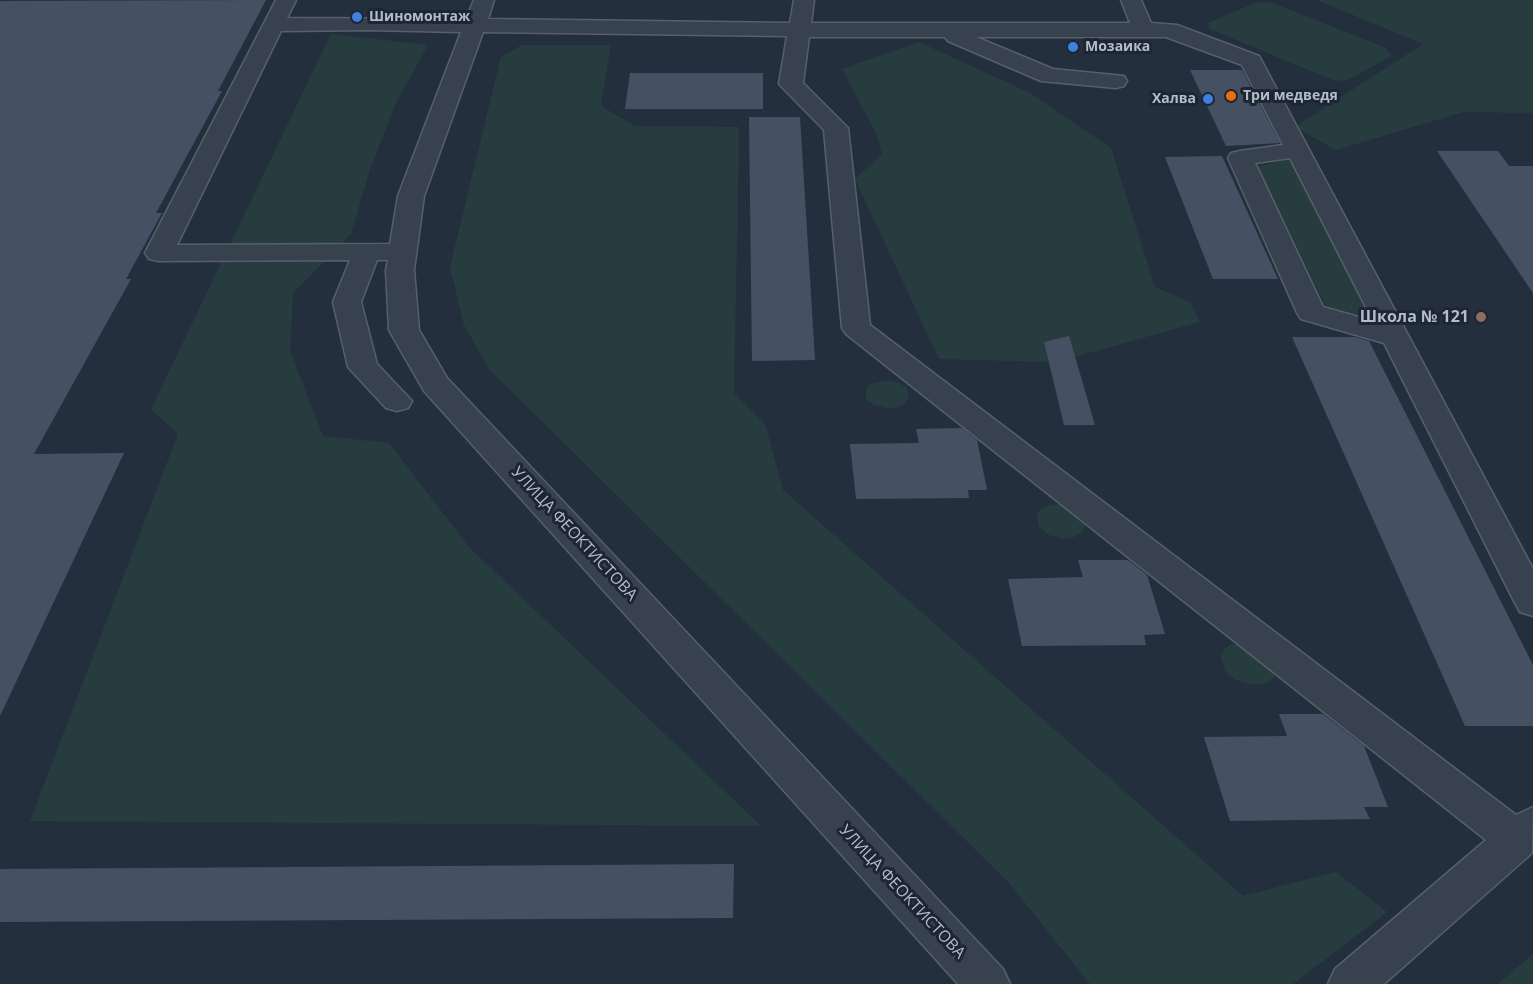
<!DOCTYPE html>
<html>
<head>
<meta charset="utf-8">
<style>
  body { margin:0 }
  canvas { display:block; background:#242f3e }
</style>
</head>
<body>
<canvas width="1533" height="984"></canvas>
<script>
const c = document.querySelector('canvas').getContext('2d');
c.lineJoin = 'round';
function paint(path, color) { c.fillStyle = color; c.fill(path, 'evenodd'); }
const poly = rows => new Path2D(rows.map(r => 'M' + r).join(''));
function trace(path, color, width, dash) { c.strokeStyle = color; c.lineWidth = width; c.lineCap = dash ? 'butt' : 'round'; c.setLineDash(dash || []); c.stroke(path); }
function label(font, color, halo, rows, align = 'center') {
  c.font = font + ' "Open Sans",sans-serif'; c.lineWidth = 6; c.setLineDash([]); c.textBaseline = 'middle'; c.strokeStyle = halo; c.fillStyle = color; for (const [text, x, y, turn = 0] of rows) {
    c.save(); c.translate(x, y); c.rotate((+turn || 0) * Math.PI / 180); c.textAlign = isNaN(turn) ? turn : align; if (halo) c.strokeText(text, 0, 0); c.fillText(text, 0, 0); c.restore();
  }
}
paint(poly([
  [1317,0,1533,0,1533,113,1463,112,1336,150,1295,127,1423,44],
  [1270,2,1386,48,1392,56,1347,80,1335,81,1210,29,1208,23,1255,3],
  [331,34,428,45,396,103,370,169,351,234,293,293,290,351,323,436,389,443,469,547,761,826,30,821,178,434,151,409],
  [919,42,1030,93,1111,148,1155,287,1190,302,1200,322,1056,362,939,359,855,179,882,154,876,133,842,69],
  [522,45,611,45,601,106,635,126,739,127,734,393,765,424,783,490,1243,896,1336,872,1387,912,1293,984,1090,984,1010,884,489,369,464,325,450,267,501,57],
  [1290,158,1372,319,1326,306,1258,167],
  [889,380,899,383,907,388,909,396,905,403,897,408,886,408,874,405,866,399,866,389,870,384],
  [1061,504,1086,523,1083,532,1074,537,1063,539,1049,535,1039,527,1037,515,1041,509,1049,505],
  [1245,643,1276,666,1275,677,1265,684,1253,685,1236,680,1225,671,1221,657,1224,649,1232,644],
  [1533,954,1533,984,1498,984]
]), '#263c3f');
paint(poly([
  [266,0,218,91,222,91,156,213,162,213,126,279,131,279,34,454,124,453,0,716,0,1],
  [1190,70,1242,70,1280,143,1226,146],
  [630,73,763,73,763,109,625,109],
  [749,117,800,117,815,360,752,361],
  [1437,151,1498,151,1509,166,1533,166,1533,293],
  [1222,156,1278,279,1213,279,1165,157],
  [1069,336,1095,425,1064,425,1044,342],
  [1292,337,1355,337,1369,341,1533,665,1533,726,1465,726],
  [962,428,977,440,987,490,968,490,969,498,856,499,850,444,919,443,916,429],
  [1078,560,1128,560,1147,575,1165,634,1144,635,1146,645,1022,646,1008,579,1083,577],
  [1279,714,1323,714,1364,746,1388,807,1364,807,1370,819,1230,821,1204,737,1287,736],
  [734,864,733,918,0,922,0,869]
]), '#455162');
const minor = poly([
  [276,0,296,0,287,18,466,19,474,0,494,0,488,19,790,23,794,0,814,0,811,23,1130,23,1121,0,1141,0,1151,23,1177,25,1259,56,1533,569,1533,616,1520,612,1515,603,1384,343,1301,319,1297,313,1228,158,1231,153,1240,151,1283,145,1242,65,1166,37,976,37,1053,69,1124,76,1127,81,1124,86,1116,88,1041,81,948,41,945,37,809,37,803,83,848,128,870,325,1516,815,1533,807,1532,853,1384,984,1328,984,1335,969,1486,840,846,334,842,328,824,130,779,84,787,36,483,32,424,196,414,270,419,330,447,378,1003,969,1010,984,958,984,424,391,389,330,386,270,388,260,377,260,361,302,377,364,412,401,408,408,397,411,386,408,348,367,333,302,350,260,159,261,149,259,145,253,276,0],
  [369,30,461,32,398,196,390,244,177,245,281,31,369,30],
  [1290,158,1373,321,1323,307,1255,163,1290,158]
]);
trace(minor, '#565f6c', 3);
paint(minor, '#38414e');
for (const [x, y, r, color] of [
  [357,17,6,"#3f7fe0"],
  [1073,47,6,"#3f7fe0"],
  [1231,96,6,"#e8710a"],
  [1208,99,6,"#3f7fe0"],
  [1481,317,6,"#8d6e63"]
]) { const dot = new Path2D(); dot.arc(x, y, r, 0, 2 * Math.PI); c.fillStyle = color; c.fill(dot); trace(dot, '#1d2633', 2); }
label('bold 14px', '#b4bcc9', '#1d2633', [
  ["Шиномонтаж",369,17],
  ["Мозаика",1085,47],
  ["Три медведя",1243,96],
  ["Халва",1196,99,"right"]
], 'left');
label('bold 16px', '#b4bcc9', '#1d2633', [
  ["Школа № 121",1469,317]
], 'right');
label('16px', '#b4bcc9', '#1d2633', [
  ["УЛИЦА ФЕОКТИСТОВА",574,534,47],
  ["УЛИЦА ФЕОКТИСТОВА",902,892,47]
]);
</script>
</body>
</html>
